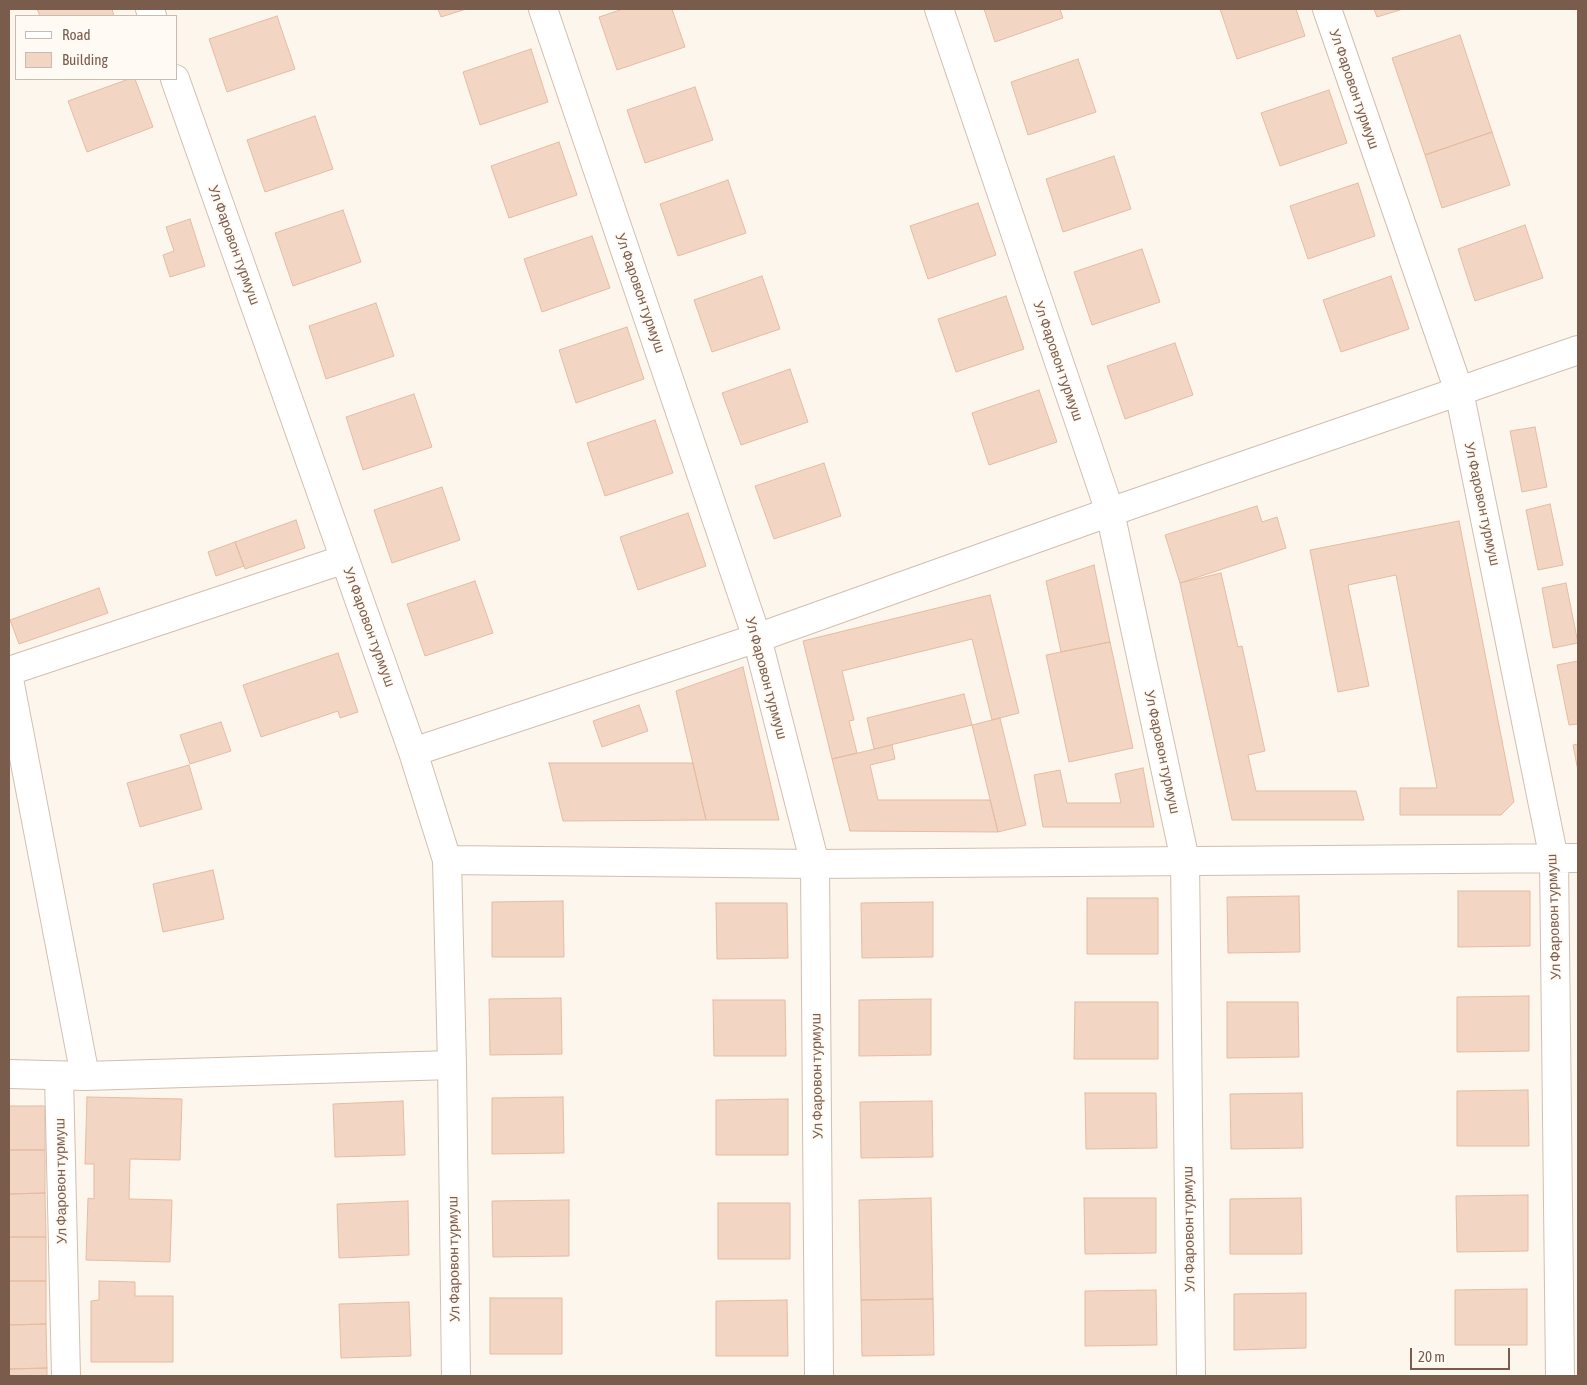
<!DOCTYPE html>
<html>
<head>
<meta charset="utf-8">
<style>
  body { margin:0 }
  #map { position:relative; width:1587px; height:1385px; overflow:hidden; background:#fdf6ec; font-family:"Asap Condensed",sans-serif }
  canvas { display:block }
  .frame { position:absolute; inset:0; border:10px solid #7a5c4d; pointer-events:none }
  .legend { position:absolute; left:15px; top:15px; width:162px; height:65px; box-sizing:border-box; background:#fffaf3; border:1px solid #cabbb1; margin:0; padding:6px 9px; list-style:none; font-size:15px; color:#7a5c4d }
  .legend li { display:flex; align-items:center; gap:10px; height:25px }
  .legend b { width:25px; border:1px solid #cabbb1 }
  .scale { position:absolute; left:1410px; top:1348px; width:100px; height:22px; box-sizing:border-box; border:2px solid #7a5c4d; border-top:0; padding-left:6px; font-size:15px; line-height:18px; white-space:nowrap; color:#7a5c4d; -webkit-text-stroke:4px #fffaf3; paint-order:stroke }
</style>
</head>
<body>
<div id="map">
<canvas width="1587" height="1385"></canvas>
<div class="frame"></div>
<ul class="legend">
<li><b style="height:6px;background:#fff"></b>Road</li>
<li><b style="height:14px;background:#f3d5c3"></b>Building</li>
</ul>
<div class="scale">20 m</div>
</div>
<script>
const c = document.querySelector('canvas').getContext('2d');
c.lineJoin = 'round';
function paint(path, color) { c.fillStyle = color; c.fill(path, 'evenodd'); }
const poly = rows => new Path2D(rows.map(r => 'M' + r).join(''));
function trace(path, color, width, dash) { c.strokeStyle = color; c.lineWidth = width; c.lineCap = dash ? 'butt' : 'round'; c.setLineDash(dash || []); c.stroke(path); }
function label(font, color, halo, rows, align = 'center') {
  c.font = font + ' "Asap Condensed",sans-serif'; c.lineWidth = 4; c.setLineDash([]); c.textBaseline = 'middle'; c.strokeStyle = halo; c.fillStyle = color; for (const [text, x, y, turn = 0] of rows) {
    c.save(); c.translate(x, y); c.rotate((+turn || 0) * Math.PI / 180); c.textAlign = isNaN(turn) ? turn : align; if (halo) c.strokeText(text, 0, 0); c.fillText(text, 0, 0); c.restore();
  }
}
const building = poly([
  [37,9,112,9,114,16,40,16,37,9],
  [438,9,466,9,441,17,438,9],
  [623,9,672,9,685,47,617,70,599,17,623,9],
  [984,9,1060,9,1063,18,995,42,984,9],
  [1220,9,1296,9,1305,36,1237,59,1220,9],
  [1374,9,1403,9,1377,17,1374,9],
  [277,16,295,69,227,92,209,39,277,16],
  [1460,35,1492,132,1425,155,1392,58,1460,35],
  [531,49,548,102,480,125,463,72,531,49],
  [1078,59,1096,112,1028,135,1011,82,1078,59],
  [129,79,135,79,153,127,87,152,68,101,129,79],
  [695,87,713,140,645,163,627,110,695,87],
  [1329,90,1347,143,1280,166,1261,113,1329,90],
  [315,116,333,169,265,192,247,140,315,116],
  [1492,132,1510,185,1442,208,1425,155,1492,132],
  [559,142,577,195,509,218,491,166,559,142],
  [1114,156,1131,209,1063,232,1046,179,1114,156],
  [728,180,746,233,678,256,660,204,728,180],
  [1358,183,1375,236,1308,259,1290,206,1358,183],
  [978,203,996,255,928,279,910,226,978,203],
  [343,210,361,262,293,286,275,233,343,210],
  [190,219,205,266,170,277,163,255,174,251,166,227,190,219],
  [1525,225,1543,278,1475,301,1458,249,1525,225],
  [592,236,610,288,542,312,524,259,592,236],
  [1142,249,1160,302,1092,325,1074,272,1142,249],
  [762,276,780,329,712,352,694,300,762,276],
  [1391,276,1409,329,1341,352,1323,300,1391,276],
  [1006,296,1024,349,956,372,938,319,1006,296],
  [376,303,394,356,326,379,309,326,376,303],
  [627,327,644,379,576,403,559,350,627,327],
  [1175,343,1193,395,1125,419,1107,366,1175,343],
  [790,369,808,422,741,445,722,393,790,369],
  [1039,390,1057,442,989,465,972,413,1039,390],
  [414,394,432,447,363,470,346,417,414,394],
  [655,420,673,473,605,496,587,443,655,420],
  [1535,427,1547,487,1522,492,1510,431,1535,427],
  [824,463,841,516,774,539,755,486,824,463],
  [442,487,460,540,392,563,374,510,442,487],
  [1550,504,1563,565,1538,570,1526,510,1550,504],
  [1257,506,1262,522,1277,517,1286,548,1180,583,1165,535,1257,506],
  [688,513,706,566,638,590,620,537,688,513],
  [296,520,305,548,245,569,235,542,296,520],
  [1459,521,1514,802,1501,815,1400,815,1400,788,1437,788,1396,575,1348,585,1369,686,1338,692,1310,550,1459,521],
  [235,542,244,566,216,576,208,552,235,542],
  [1094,565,1110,642,1061,652,1046,581,1094,565],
  [1221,573,1238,647,1242,646,1265,751,1248,755,1256,791,1356,791,1364,820,1232,820,1180,583,1221,573],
  [475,581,493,633,425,656,407,604,475,581],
  [1566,583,1578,643,1553,648,1542,588,1566,583],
  [99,588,108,613,19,644,10,620,99,588],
  [990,595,1019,713,992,720,972,639,842,671,854,720,849,721,857,753,832,759,803,641,990,595],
  [1110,642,1133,748,1069,762,1046,655,1110,642],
  [338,653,358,712,340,718,338,711,261,737,243,685,338,653],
  [1578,661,1578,724,1569,725,1557,665,1578,661],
  [743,667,779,820,706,820,676,691,743,667],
  [964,694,972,725,874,749,867,718,964,694],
  [639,705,648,731,602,747,593,721,639,705],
  [1000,718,1026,825,998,832,972,725,1000,718],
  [221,722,231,751,190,764,180,735,221,722],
  [1578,744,1578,771,1573,745,1578,744],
  [892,745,895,759,870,765,878,800,990,800,998,832,850,831,832,759,892,745],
  [549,763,693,763,706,820,563,821,549,763],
  [189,765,202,809,140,827,127,783,189,765],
  [1143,768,1154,827,1043,827,1034,775,1060,770,1067,803,1121,803,1115,774,1143,768],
  [213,870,224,919,163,932,153,884,213,870],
  [1458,891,1530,891,1530,946,1458,947,1458,891],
  [1299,896,1300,952,1228,953,1227,897,1299,896],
  [1087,898,1158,898,1158,954,1087,954,1087,898],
  [563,901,564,957,492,957,492,902,563,901],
  [933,902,933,957,862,958,861,903,933,902],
  [716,903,787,903,788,958,717,959,716,903],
  [1529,996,1529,1051,1457,1052,1457,997,1529,996],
  [561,998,562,1054,490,1055,489,999,561,998],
  [931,999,931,1055,859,1056,859,1000,931,999],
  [713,1000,785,1000,786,1056,714,1056,713,1000],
  [1075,1002,1158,1002,1158,1059,1074,1059,1075,1002],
  [1227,1002,1298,1002,1299,1057,1227,1058,1227,1002],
  [1528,1090,1529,1146,1457,1146,1457,1091,1528,1090],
  [1085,1093,1156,1093,1157,1148,1086,1149,1085,1093],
  [1302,1093,1303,1148,1231,1149,1230,1094,1302,1093],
  [87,1097,182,1099,180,1160,130,1159,129,1199,172,1200,170,1262,86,1260,88,1198,94,1199,94,1164,85,1164,87,1097],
  [563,1097,564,1153,492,1154,492,1098,563,1097],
  [788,1099,788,1155,716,1155,716,1100,788,1099],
  [403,1101,405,1155,335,1157,333,1104,403,1101],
  [932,1101,933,1157,861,1158,860,1102,932,1101],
  [9,1106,45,1106,45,1150,9,1150,9,1106],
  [9,1150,45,1150,45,1193,9,1194,9,1150],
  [45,1193,46,1237,9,1237,9,1194,45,1193],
  [1528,1195,1528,1251,1457,1252,1456,1196,1528,1195],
  [931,1198,933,1299,861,1300,859,1200,931,1198],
  [1084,1198,1156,1198,1156,1253,1085,1254,1084,1198],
  [1301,1198,1302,1254,1230,1254,1230,1199,1301,1198],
  [569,1200,569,1256,493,1257,492,1201,569,1200],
  [408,1201,409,1255,339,1258,337,1204,408,1201],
  [718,1203,790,1203,790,1259,718,1259,718,1203],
  [9,1237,46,1237,46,1281,9,1281,9,1237],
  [9,1281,46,1281,46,1324,9,1325,9,1281],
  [99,1281,135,1282,135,1296,173,1296,173,1362,91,1362,91,1301,99,1300,99,1281],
  [1527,1289,1527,1345,1455,1345,1455,1290,1527,1289],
  [1156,1290,1157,1345,1085,1346,1085,1291,1156,1290],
  [1306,1293,1306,1348,1234,1350,1234,1294,1306,1293],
  [490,1298,562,1298,562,1354,490,1354,490,1298],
  [933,1299,934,1355,862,1356,861,1300,933,1299],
  [787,1300,788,1356,716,1356,716,1301,787,1300],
  [409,1302,411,1356,341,1358,339,1304,409,1302],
  [46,1324,47,1368,9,1369,9,1325,46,1324],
  [47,1368,47,1376,9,1376,9,1369,47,1368]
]);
paint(building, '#f3d5c3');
trace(building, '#e6bba3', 1);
const minor = poly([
  [150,9,152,16],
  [543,9,757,638,815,864,819,1376],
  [939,9,1110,512,1185,860,1191,1376],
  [1327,9,1459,391,1554,859,1560,1376],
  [175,79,413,752,447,860,452,1065,456,1376],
  [9,671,345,559],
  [9,679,85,1076],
  [413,752,757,638,1110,512,1578,350],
  [447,860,815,864,1578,858],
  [9,1074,85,1076,452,1065],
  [59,1076,66,1376]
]);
trace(minor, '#d1beb0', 30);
trace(minor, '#fff', 28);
label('14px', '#7a5c4d', '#fffaf3', [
  ["Ул Фаровон турмуш",1354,89,71],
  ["Ул Фаровон турмуш",234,245,70],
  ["Ул Фаровон турмуш",640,293,71],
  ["Ул Фаровон турмуш",1058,361,71],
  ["Ул Фаровон турмуш",1482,504,78],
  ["Ул Фаровон турмуш",369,627,70],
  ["Ул Фаровон турмуш",766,678,75],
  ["Ул Фаровон турмуш",1162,752,78],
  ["Ул Фаровон турмуш",1554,917,-92],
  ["Ул Фаровон турмуш",817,1076,-91],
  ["Ул Фаровон турмуш",61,1181,-91],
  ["Ул Фаровон турмуш",1189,1229,-91],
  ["Ул Фаровон турмуш",454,1259,-91]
]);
</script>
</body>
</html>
